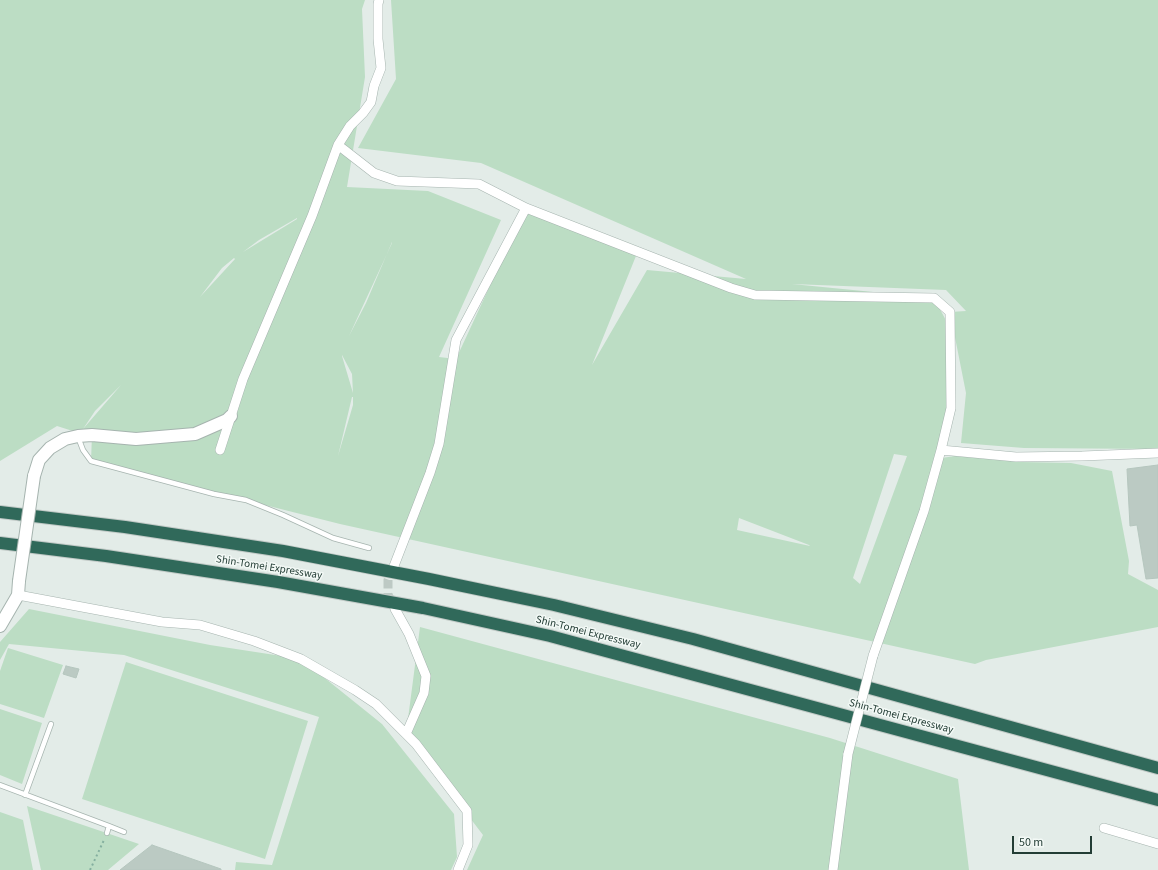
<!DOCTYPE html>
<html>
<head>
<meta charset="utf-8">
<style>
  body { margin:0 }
  #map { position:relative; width:1158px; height:870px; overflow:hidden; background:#e3ece8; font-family:"Source Sans 3",sans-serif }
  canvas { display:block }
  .scale { position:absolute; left:1012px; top:836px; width:80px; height:18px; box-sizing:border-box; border:2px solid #233d35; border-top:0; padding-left:5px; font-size:12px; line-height:14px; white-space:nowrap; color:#233d35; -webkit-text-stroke:3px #f3f9f6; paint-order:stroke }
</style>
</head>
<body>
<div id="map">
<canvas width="1158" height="870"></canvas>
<div class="scale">50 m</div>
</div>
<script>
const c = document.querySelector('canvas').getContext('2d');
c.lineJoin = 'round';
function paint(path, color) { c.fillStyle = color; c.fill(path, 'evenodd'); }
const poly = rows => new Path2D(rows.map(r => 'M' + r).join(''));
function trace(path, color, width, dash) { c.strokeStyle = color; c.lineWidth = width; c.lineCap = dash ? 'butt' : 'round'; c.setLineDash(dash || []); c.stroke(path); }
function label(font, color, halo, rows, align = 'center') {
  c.font = font + ' "Source Sans 3",sans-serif'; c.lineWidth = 3; c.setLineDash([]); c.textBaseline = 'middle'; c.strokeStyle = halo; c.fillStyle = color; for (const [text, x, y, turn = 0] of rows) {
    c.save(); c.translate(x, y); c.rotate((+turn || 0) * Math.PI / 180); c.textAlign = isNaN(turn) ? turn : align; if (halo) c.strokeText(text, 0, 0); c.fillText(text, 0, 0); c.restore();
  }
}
paint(poly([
  [0,0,365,0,362,9,365,77,347,187,428,191,501,220,439,357,456,359,526,208,638,251,592,365,647,270,746,279,481,163,358,148,396,79,391,0,1158,0,1158,449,1024,448,961,443,966,393,950,312,966,311,946,290,792,284,934,298,950,328,951,408,935,459,955,456,1022,462,1071,463,1112,471,1129,561,1128,574,1158,590,1158,627,986,660,975,664,340,524,91,461,92,435,79,433,57,426,0,461],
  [297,218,297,219,243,252,259,240],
  [392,242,366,303,349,336,392,243],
  [234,258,235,259,200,297,222,268],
  [342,355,352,374,353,393,342,356],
  [121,385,83,429,95,411],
  [353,397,353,405,338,456,352,397],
  [894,454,907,456,860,584,853,578],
  [739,518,809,545,810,546,737,530],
  [29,609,210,645,301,659,382,724,454,814,457,857,451,870,235,870,236,862,272,865,319,717,124,655,9,644,0,660,0,642],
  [420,627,830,738,958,779,969,870,467,870,483,835,406,734],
  [8,648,63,665,44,718,0,704,0,671],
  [126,662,308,721,265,859,82,799],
  [0,709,42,723,22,784,0,775],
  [27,806,139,844,108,870,41,870],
  [0,812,23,820,33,870,0,870]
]), '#bcddc4');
const building = poly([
  [1158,465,1158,578,1146,579,1137,525,1130,526,1127,469,1158,465],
  [66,666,79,669,76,678,63,674,66,666],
  [152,845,221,869,221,870,120,870,152,845]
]);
paint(building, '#bbcac3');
trace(building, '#b5c6be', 1);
trace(poly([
  [393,567,388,580,388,595,394,606]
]), '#bdc9c4', 9, [9, 4.5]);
const service = poly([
  [78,437,83,450,91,461,214,494,246,500,283,515,333,538,369,548],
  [0,785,109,826,107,833],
  [25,795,51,724],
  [109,826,124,832]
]);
const minor = poly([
  [338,145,374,173,397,181,479,184,526,208,731,288,755,295,934,298,950,312,951,408,941,450],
  [220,450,243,379,312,216,338,145,350,126,363,113,371,102,374,86,381,68,378,39,378,4,379,0],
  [394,566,430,473,439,444,456,340,526,208],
  [18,595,162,622,200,625,254,641,301,659,355,690,376,704,416,744,467,811,468,845,458,870],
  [395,609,409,634,426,676,424,693,406,734],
  [873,656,924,511,941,450,1016,457,1082,456,1158,453],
  [1104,828,1158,844],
  [833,870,848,754]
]);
const tertiary = poly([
  [34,476,39,460,50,448,65,439,78,436,92,435,136,439,195,434,227,420,231,416],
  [0,626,18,595,19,581]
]);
const motorway = poly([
  [0,512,125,527,283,551,429,579,554,605,693,639,1158,768],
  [0,543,106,556,278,582,423,608,550,636,1158,800]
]);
trace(service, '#a6b4af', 6);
trace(minor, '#a6b4af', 10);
trace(tertiary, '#a6b4af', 14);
trace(motorway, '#c1c9c6', 14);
trace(poly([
  [90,870,104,840]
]), '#84af9f', 2, [2, 3]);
trace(service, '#fff', 4.5);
trace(minor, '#fff', 9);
trace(tertiary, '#fff', 12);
trace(motorway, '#30695a', 12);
const minorBridge = poly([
  [848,754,873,656]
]);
const tertiaryBridge = poly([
  [19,581,34,476]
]);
trace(minorBridge, '#a6b4af', 10, []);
trace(tertiaryBridge, '#a6b4af', 14, []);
trace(minorBridge, '#fff', 9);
trace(tertiaryBridge, '#fff', 12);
label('11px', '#233d35', '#f3f9f6', [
  ["Shin-Tomei Expressway",269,568,9],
  ["Shin-Tomei Expressway",588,633,14],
  ["Shin-Tomei Expressway",901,717,15]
]);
</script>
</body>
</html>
